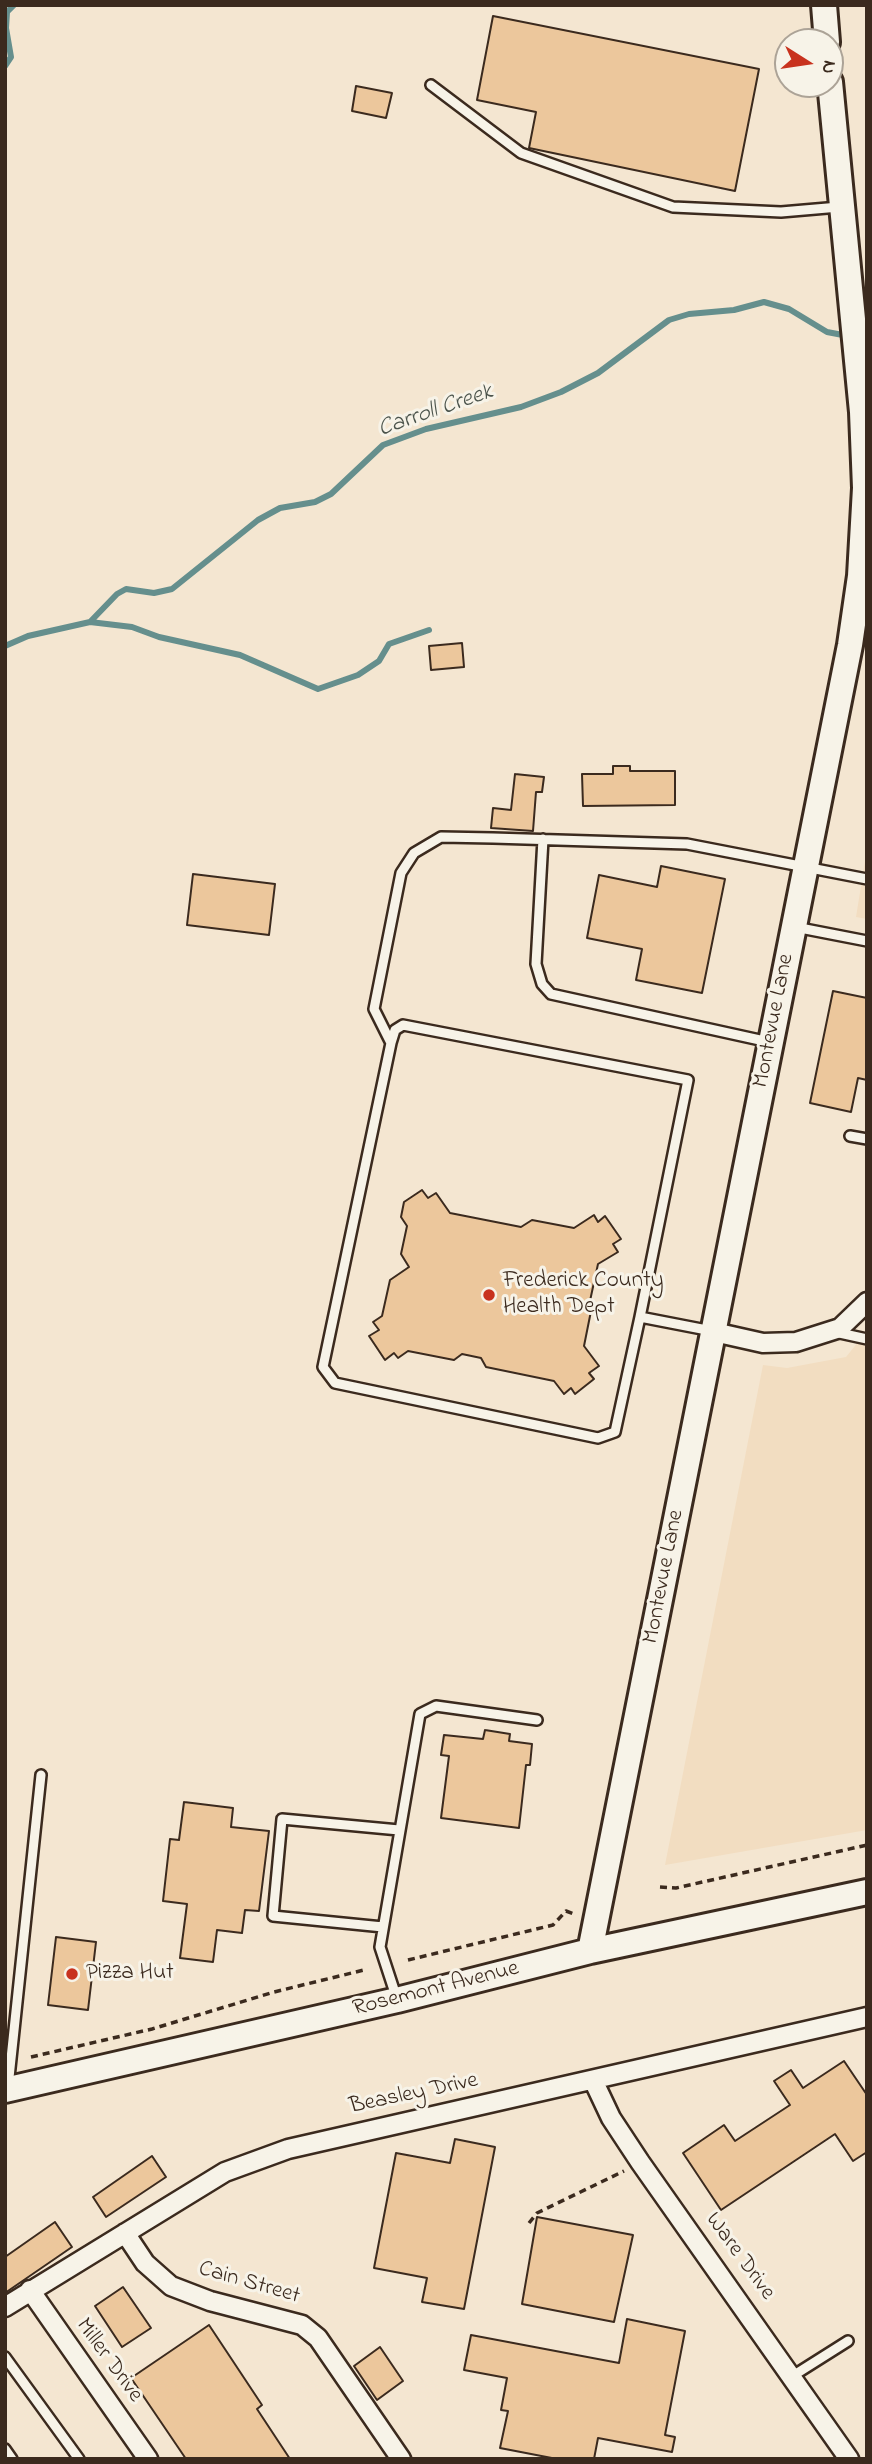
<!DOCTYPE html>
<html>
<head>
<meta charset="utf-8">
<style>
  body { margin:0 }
  #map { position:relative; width:872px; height:2464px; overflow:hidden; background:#f4e6d1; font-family:"Indie Flower",sans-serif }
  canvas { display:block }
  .frame { position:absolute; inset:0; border:7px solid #3b2a1e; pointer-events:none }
  .north { position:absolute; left:774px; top:28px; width:70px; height:70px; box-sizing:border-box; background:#f7f3e8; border:2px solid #aca397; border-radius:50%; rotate:102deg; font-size:19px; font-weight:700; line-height:28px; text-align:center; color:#3b2a1e }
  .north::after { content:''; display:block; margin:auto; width:24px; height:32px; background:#c8321e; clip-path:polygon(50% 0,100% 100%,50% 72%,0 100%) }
</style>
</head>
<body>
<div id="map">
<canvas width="872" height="2464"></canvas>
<div class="frame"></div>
<div class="north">N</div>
</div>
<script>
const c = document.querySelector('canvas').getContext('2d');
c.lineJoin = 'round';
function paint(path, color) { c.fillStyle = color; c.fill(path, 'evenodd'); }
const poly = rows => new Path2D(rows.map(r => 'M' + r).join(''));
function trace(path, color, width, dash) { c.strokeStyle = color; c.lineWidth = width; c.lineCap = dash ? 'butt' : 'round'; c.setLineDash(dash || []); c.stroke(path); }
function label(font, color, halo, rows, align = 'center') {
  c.font = font + ' "Indie Flower",sans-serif'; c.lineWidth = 6; c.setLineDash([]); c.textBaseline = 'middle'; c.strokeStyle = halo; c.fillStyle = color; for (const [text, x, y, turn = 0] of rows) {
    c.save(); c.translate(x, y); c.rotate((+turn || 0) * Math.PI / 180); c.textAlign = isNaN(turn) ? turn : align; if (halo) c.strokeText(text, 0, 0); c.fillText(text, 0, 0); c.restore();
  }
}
paint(poly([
  [867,849,867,919,856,917],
  [867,1331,867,1830,665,1865,763,1365,787,1368,846,1357]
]), '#f2ddc1');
trace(poly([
  [5,66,11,57,6,28,7,12,14,5],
  [90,622,132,627,159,637,240,655,318,689,358,675,379,661,389,644,429,630],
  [5,646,28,636,90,622,117,594,126,589,154,593,172,589,258,520,280,508,315,502,331,494,383,445,426,429,521,407,561,392,598,373,669,320,689,314,734,310,764,302,789,309,827,332,848,336]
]), '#658f8d', 6);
const building = poly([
  [493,16,759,69,735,191,529,148,536,112,477,100,493,16],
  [356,86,392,93,386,118,352,111,356,86],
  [462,643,464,667,431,670,429,646,462,643],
  [613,766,630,766,630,771,675,771,675,805,583,806,582,774,613,774,613,766],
  [515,774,544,777,542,792,536,792,533,831,491,828,493,808,511,810,515,774],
  [661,866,725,879,702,993,636,980,642,949,587,938,599,875,657,887,661,866],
  [193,874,275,884,269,935,187,925,193,874],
  [833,991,867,998,867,1080,858,1078,851,1112,810,1103,833,991],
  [422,1190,428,1198,436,1193,450,1213,521,1227,532,1220,574,1228,594,1215,598,1222,605,1216,621,1239,613,1244,618,1252,598,1264,588,1310,591,1311,584,1346,599,1366,589,1373,594,1379,575,1394,571,1388,564,1394,554,1381,486,1367,481,1358,462,1354,454,1360,408,1351,398,1358,394,1353,385,1360,369,1336,379,1330,373,1322,382,1316,390,1280,409,1267,401,1254,407,1226,401,1217,404,1202,422,1190],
  [485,1730,510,1734,509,1741,532,1744,530,1765,526,1765,519,1828,441,1818,449,1756,441,1755,444,1735,483,1739,485,1730],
  [184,1802,233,1808,231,1827,269,1831,259,1911,245,1910,242,1933,217,1930,213,1962,180,1958,187,1904,163,1901,170,1839,179,1840,184,1802],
  [56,1937,96,1942,88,2010,48,2005,56,1937],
  [844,2061,867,2095,867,2152,853,2161,835,2134,721,2210,683,2153,724,2125,735,2141,790,2105,774,2081,791,2070,803,2088,844,2061],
  [455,2139,495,2147,464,2309,422,2302,427,2278,374,2268,396,2153,450,2163,455,2139],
  [152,2156,166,2177,106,2217,93,2197,152,2156],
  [537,2217,633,2235,614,2322,522,2304,537,2217],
  [55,2222,72,2247,5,2293,5,2257,55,2222],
  [123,2287,151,2328,122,2347,95,2306,123,2287],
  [627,2319,685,2331,665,2435,675,2437,672,2452,598,2438,594,2459,557,2459,500,2448,508,2411,501,2410,507,2378,464,2370,471,2335,619,2363,627,2319],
  [209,2325,262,2405,257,2409,290,2459,186,2459,131,2378,209,2325],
  [380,2347,403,2381,377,2400,354,2366,380,2347]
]);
paint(building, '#ecc79c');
trace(building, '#3b2a1e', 2);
const lane = poly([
  [431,85,521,153,673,207,781,212,839,207],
  [543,839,536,964,542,984,551,994,769,1042],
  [795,927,867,941],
  [391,1043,395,1030,403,1025,688,1080,640,1317],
  [850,1136,867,1139],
  [712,1331,640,1317,615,1432,598,1438,335,1383,323,1367,391,1043,374,1009,401,873,414,853,441,837,493,838,687,844,867,879],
  [835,1332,867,1339],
  [383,1927,273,1916,282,1819,399,1830],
  [397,1999,380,1947,420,1714,436,1706,537,1720],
  [8,2087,41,1775],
  [5,2357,79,2459],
  [791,2377,848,2341],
  [5,2449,12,2459]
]);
const street = poly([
  [714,1332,763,1343,796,1342,840,1328,867,1302],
  [594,2082,611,2118,640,2162,849,2459],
  [125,2233,145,2263,171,2286,210,2301,302,2325,318,2338,401,2459],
  [30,2290,148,2459],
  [5,2307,225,2172,288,2149,867,2017]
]);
const secondary = poly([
  [824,5,827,42],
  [590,1951,850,645,860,576,865,488,862,412,830,82],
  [5,2090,397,2000,590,1951,867,1892]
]);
trace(lane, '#3b2a1e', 14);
trace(street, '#3b2a1e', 23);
trace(secondary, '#3b2a1e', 30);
trace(poly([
  [660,1887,676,1888,867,1845],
  [408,1960,553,1925,566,1911,574,1914],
  [31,2057,152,2029,274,1992,364,1970],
  [529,2223,537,2213,624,2171]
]), '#3b2a1e', 3.5, [7, 5]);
trace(lane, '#f7f3e8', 9);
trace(street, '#f7f3e8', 18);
trace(secondary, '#f7f3e8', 24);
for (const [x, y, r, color] of [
  [489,1295,7,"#c8321e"],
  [72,1974,7,"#c8321e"]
]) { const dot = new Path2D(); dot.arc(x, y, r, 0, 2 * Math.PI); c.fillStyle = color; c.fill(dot); trace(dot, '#f7f3e8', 2.5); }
label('23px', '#3b2a1e', '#f7f3e8', [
  ["Montevue Lane",775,1021,-79],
  ["Montevue Lane",665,1577,-79],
  ["Rosemont Avenue",436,1990,-14],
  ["Beasley Drive",414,2095,-12],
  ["Ware Drive",739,2257,54],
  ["Cain Street",249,2284,16],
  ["Miller Drive",108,2361,54]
]);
label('23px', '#3b2a1e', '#f7f3e8', [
  ["Frederick County",503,1282],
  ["Health Dept",503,1308],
  ["Pizza Hut",86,1974]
], 'left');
label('italic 24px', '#4c544c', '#f7f3e8', [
  ["Carroll Creek",436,412,-19]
]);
</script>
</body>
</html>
